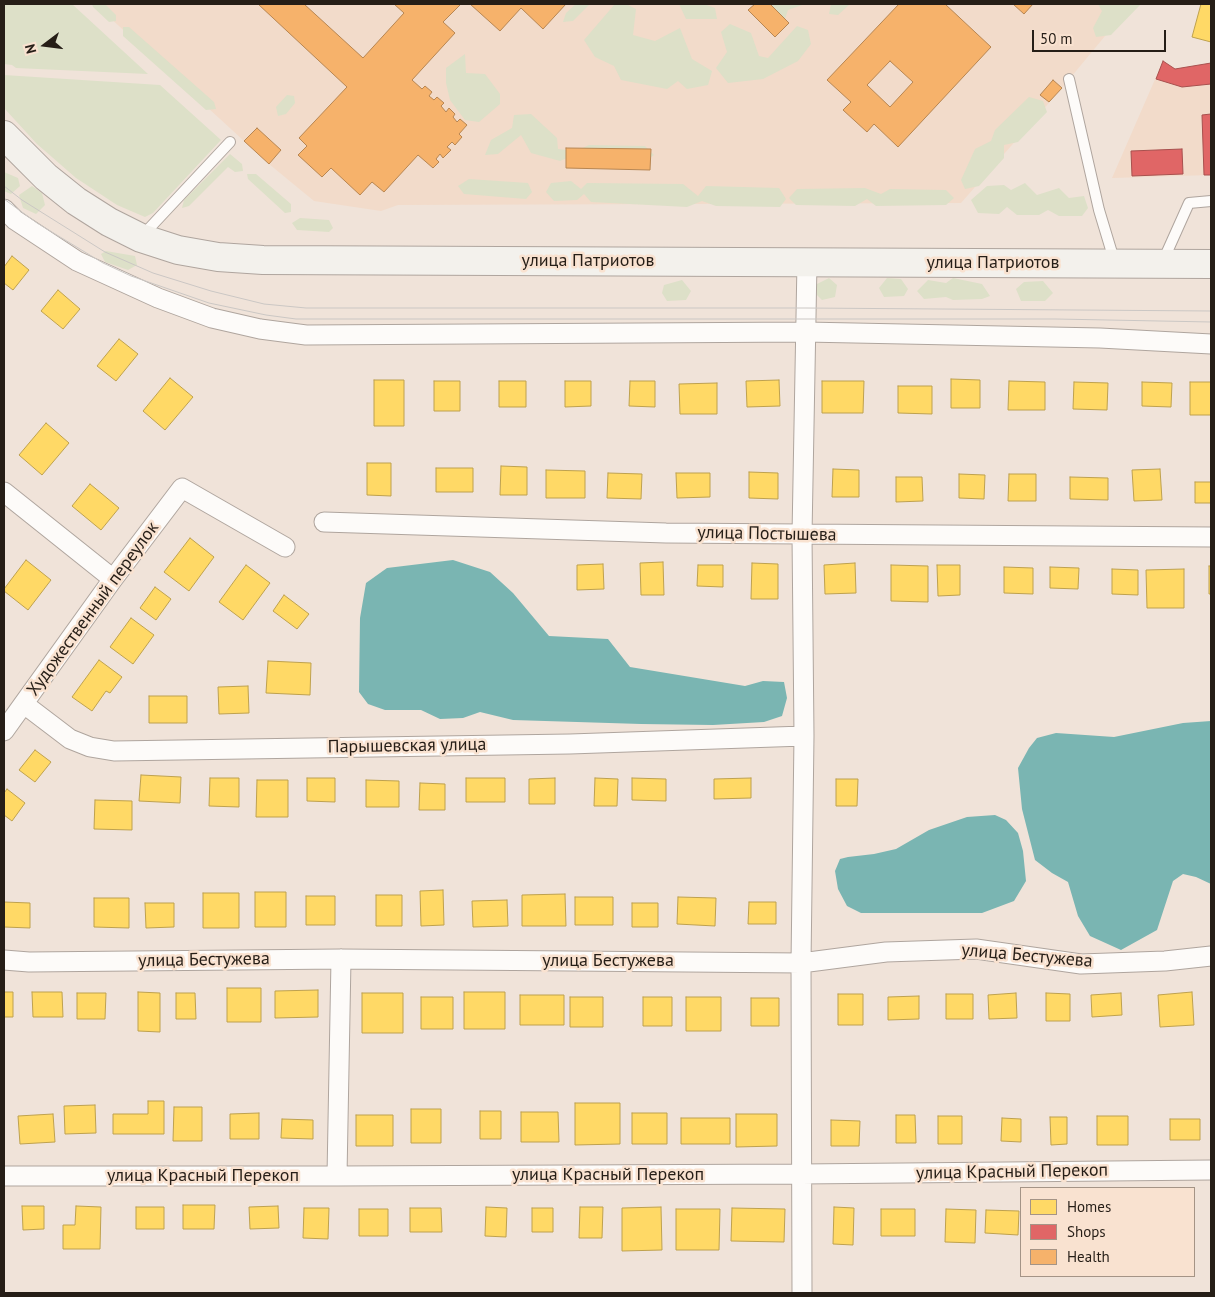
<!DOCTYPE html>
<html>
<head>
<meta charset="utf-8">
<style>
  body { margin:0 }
  #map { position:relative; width:1215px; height:1297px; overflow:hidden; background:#f0e3d9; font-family:"PT Sans",sans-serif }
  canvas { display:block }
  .frame { position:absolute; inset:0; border:5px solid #261e17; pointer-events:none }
  .legend { position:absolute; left:1020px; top:1187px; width:175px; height:90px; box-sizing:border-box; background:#f9e2d0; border:1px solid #a59486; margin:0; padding:6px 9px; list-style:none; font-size:15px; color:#261e17 }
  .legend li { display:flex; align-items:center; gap:10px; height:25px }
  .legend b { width:25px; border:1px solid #a59486 }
  .north { position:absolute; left:20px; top:20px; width:50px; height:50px; -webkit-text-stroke:4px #f9e2d0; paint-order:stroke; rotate:255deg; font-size:14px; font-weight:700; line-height:20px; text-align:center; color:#261e17 }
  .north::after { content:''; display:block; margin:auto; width:18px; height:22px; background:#261e17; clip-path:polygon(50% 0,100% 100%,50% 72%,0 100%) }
  .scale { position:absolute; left:1032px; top:30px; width:134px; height:22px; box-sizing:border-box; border:2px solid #261e17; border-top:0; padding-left:6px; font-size:15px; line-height:18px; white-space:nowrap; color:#261e17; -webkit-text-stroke:4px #f9e2d0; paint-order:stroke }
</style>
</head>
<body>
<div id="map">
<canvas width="1215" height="1297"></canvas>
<div class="frame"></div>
<ul class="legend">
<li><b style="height:14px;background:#ffd966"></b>Homes</li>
<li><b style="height:14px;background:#e06666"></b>Shops</li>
<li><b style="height:14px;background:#f6b26b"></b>Health</li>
</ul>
<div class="north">N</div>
<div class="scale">50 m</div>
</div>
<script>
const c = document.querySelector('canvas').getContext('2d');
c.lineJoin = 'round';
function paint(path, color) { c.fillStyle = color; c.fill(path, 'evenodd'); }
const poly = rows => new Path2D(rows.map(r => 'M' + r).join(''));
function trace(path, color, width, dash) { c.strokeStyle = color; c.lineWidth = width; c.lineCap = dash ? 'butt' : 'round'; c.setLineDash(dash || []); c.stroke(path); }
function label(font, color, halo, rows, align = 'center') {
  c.font = font + ' "PT Sans",sans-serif'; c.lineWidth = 5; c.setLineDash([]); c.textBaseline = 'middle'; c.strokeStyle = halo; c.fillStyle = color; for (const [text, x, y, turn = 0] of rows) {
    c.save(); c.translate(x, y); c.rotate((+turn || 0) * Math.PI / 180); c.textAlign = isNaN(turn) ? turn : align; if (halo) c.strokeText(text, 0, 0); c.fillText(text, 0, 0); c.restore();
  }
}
paint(poly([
  [95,4,1126,4,1129,7,1062,88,961,203,398,205,381,211,314,201,269,164],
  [1163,61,1175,69,1211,63,1211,175,1112,178]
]), '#f2dbca');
paint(poly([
  [4,4,72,4,148,74,16,68,12,65,4,64],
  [92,4,105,4,116,15,116,21,109,22,93,7],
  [576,4,590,4,573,21,563,22,566,13],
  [615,4,626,4,636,9,633,35,655,41,680,28,692,59,712,71,708,85,687,89,678,81,667,89,621,80,614,66,595,57,584,40],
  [679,4,704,4,715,8,717,19,686,19],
  [770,4,805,4,788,10,782,28,762,12],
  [831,4,850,4,838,15,829,14],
  [1098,4,1141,4,1111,35,1096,37,1093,28,1102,11],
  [730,24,751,33,759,56,768,58,797,26,808,30,811,44,798,61,763,79,728,83,716,68,727,52,721,32],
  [123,27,129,27,214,102,216,109,206,110,123,36],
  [465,54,466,73,485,74,500,94,500,104,479,122,465,120,450,100,446,83,446,68],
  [4,75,160,85,221,140,153,213,145,217,117,205,76,178,37,144,4,108],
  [287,95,294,96,295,103,286,114,278,116,276,107],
  [1029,97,1043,101,1047,112,1018,142,1004,145,1004,158,979,186,965,189,961,180,975,149,991,141,995,130],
  [531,114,557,138,558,149,576,151,589,145,645,146,654,155,645,161,574,155,560,161,531,153,521,135,498,154,485,155,491,140,512,128,514,115],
  [230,154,242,164,243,171,235,172,228,167,189,206,182,208,184,200],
  [4,172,18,178,20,186,11,194,4,191],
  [247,174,256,174,291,204,291,212,285,213,248,179],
  [469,179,528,183,532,192,526,199,464,194,458,186],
  [571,181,581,189,587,183,683,184,698,196,706,186,779,188,786,199,780,207,716,206,702,201,687,207,591,202,584,194,577,200,554,201,546,192,551,183],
  [1025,183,1037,195,1059,188,1069,198,1084,196,1088,208,1082,216,1059,216,1048,210,1039,215,1017,215,1007,207,999,214,978,213,971,200,987,186,1004,185,1011,190],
  [32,186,42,193,45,205,36,214,23,208,19,195],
  [865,188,881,194,890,189,946,190,954,198,946,205,876,206,867,199,855,206,796,205,789,198,797,189],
  [300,218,329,220,333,228,329,232,297,230,292,223],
  [106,251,135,256,137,265,128,270,105,262,101,254],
  [829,278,837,285,835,297,822,300,815,293,817,284],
  [887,278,901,279,908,289,904,296,884,297,879,288],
  [953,278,982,284,990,296,982,299,953,300,946,297,924,299,917,291,928,280,946,283],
  [682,280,691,291,686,300,667,301,662,293,664,285],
  [1043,281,1053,293,1045,301,1021,301,1016,289,1024,282]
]), '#dde0c8');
paint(poly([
  [453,560,490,572,513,593,549,636,608,639,630,667,745,686,763,681,784,682,787,698,782,716,764,722,713,725,641,724,513,720,480,712,463,718,440,719,421,710,385,710,368,704,359,692,360,618,366,583,387,568],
  [1211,721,1211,884,1196,877,1183,874,1173,881,1157,930,1121,950,1090,936,1078,916,1068,882,1052,873,1035,860,1022,809,1018,768,1029,748,1037,738,1056,733,1114,737,1183,723],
  [995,815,1006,820,1018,833,1023,851,1026,881,1014,901,982,913,861,913,847,906,838,889,835,871,840,859,848,857,874,854,896,849,929,830,967,817]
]), '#7ab5b2');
const homes = poly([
  [1201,4,1211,4,1211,42,1192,37,1201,4],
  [12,256,29,270,13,290,4,283,4,267,12,256],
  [58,290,80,309,63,329,41,311,58,290],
  [119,339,138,354,116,381,97,366,119,339],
  [170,378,193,397,165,430,143,411,170,378],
  [951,379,980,380,980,408,951,408,951,379],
  [374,380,404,380,404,426,374,426,374,380],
  [779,380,780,406,747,407,746,381,779,380],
  [434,381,460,381,460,411,434,411,434,381],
  [499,381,526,381,526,407,499,407,499,381],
  [565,381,591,381,591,406,565,407,565,381],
  [630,381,655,381,655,407,629,406,630,381],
  [822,381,864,381,863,413,822,413,822,381],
  [1009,381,1045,382,1045,410,1008,410,1009,381],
  [1074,382,1108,383,1107,410,1073,409,1074,382],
  [1142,382,1172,383,1171,407,1142,406,1142,382],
  [1190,382,1211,382,1211,415,1190,415,1190,382],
  [717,383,717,414,680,414,679,384,717,383],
  [898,386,932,386,932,414,898,413,898,386],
  [46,423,69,443,42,475,19,455,46,423],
  [367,463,391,463,391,496,367,495,367,463],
  [501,466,527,467,527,495,500,495,501,466],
  [436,468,473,468,473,492,436,492,436,468],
  [833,469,859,470,859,497,832,497,833,469],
  [1160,469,1162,500,1134,501,1132,470,1160,469],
  [546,470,585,471,585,498,546,498,546,470],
  [749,472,778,473,778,499,749,498,749,472],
  [608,473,642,474,641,499,607,498,608,473],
  [676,473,710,473,710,497,677,498,676,473],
  [959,474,985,475,984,499,959,498,959,474],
  [1009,474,1036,474,1036,501,1008,501,1009,474],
  [896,477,922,477,923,501,896,502,896,477],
  [1070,477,1108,478,1108,500,1070,499,1070,477],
  [1195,482,1211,482,1211,503,1195,503,1195,482],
  [90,484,119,508,101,530,72,506,90,484],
  [190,538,214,557,189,591,164,572,190,538],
  [26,560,51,580,28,610,4,591,4,589,26,560],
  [663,562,664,595,641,595,640,563,663,562],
  [752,563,778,564,778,599,751,599,752,563],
  [855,563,856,593,825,594,824,565,855,563],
  [603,564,604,589,577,590,577,565,603,564],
  [246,565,270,583,243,620,219,602,246,565],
  [698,565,723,565,723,587,697,586,698,565],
  [891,565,928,566,928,602,891,601,891,565],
  [937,565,960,565,960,595,938,596,937,565],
  [1209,566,1211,566,1211,594,1209,594,1209,566],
  [1004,567,1033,568,1033,594,1004,593,1004,567],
  [1050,567,1079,568,1078,589,1050,588,1050,567],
  [1112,569,1138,570,1138,595,1112,594,1112,569],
  [1184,569,1184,608,1147,608,1146,570,1184,569],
  [155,587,171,599,156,620,140,608,155,587],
  [284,595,309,614,297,629,273,611,284,595],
  [131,618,154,635,133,664,110,647,131,618],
  [99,660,122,677,110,693,106,691,92,711,72,697,99,660],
  [268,661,311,663,310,695,266,693,268,661],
  [248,686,249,713,219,714,218,687,248,686],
  [149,696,187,696,187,723,149,723,149,696],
  [35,750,51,762,35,782,19,770,35,750],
  [141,775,181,777,180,803,139,801,141,775],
  [210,778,239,778,239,807,209,806,210,778],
  [307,778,335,778,335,802,307,801,307,778],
  [466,778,505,778,505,802,466,802,466,778],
  [555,778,555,804,529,804,529,779,555,778],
  [595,778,618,779,617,806,594,806,595,778],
  [632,778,666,779,666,801,632,800,632,778],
  [751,778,751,798,714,799,714,779,751,778],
  [836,779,858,779,857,806,836,806,836,779],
  [257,780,288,780,288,817,256,817,257,780],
  [366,780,399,781,399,807,366,807,366,780],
  [420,783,445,784,445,810,419,810,420,783],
  [7,789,25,803,12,821,4,815,4,793,7,789],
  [95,800,132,801,132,830,94,829,95,800],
  [443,890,444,925,421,926,420,891,443,890],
  [255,892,286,892,286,927,255,927,255,892],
  [203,893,239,893,239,928,203,928,203,893],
  [565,894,566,926,522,926,522,895,565,894],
  [376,895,402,895,402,926,376,926,376,895],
  [306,896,335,896,335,925,306,925,306,896],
  [575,897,613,897,613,925,575,925,575,897],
  [678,897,716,898,715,926,677,924,678,897],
  [94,898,129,898,129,928,94,927,94,898],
  [507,900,508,926,473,927,472,901,507,900],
  [4,902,30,903,30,928,4,927,4,902],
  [749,902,776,902,776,924,748,924,749,902],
  [145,903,174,903,174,927,146,928,145,903],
  [632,903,658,903,658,927,632,927,632,903],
  [227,988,261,988,261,1022,227,1022,227,988],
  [318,990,318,1017,275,1018,275,991,318,990],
  [4,992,13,992,13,1017,4,1017,4,992],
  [32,992,62,992,63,1017,33,1017,32,992],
  [138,992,160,993,160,1032,138,1031,138,992],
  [464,992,505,992,505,1029,464,1029,464,992],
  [1192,992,1194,1025,1160,1027,1158,995,1192,992],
  [77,993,106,993,105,1019,77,1019,77,993],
  [176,993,195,993,196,1019,176,1019,176,993],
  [362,993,403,993,403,1033,362,1033,362,993],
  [1016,993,1017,1018,989,1019,988,995,1016,993],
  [1046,993,1070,994,1070,1021,1046,1021,1046,993],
  [1121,993,1122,1015,1092,1017,1091,995,1121,993],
  [838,994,863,994,863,1025,838,1025,838,994],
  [946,994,973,994,973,1019,946,1019,946,994],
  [520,995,564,995,564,1025,520,1025,520,995],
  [919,996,919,1019,888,1020,888,997,919,996],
  [421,997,453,997,453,1029,421,1029,421,997],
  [570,997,603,997,603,1027,570,1027,570,997],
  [643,997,672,997,672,1026,643,1026,643,997],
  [686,997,721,997,721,1031,686,1031,686,997],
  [751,998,779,998,779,1026,751,1026,751,998],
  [148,1101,164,1101,164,1134,113,1134,113,1114,148,1114,148,1101],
  [575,1103,620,1103,620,1144,575,1145,575,1103],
  [95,1105,96,1133,65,1134,64,1106,95,1105],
  [174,1107,202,1107,202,1141,173,1141,174,1107],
  [411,1109,441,1109,441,1143,411,1143,411,1109],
  [480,1111,501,1111,501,1139,480,1139,480,1111],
  [521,1112,558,1112,559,1142,521,1142,521,1112],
  [259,1113,259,1139,230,1139,230,1114,259,1113],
  [632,1113,667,1113,667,1144,632,1144,632,1113],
  [53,1114,55,1142,20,1144,18,1116,53,1114],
  [736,1114,777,1114,777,1146,736,1147,736,1114],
  [356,1115,393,1115,393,1146,356,1146,356,1115],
  [896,1115,915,1115,916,1143,896,1143,896,1115],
  [938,1116,962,1116,962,1144,938,1144,938,1116],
  [1097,1116,1128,1116,1128,1145,1097,1145,1097,1116],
  [1050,1117,1067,1117,1067,1144,1051,1145,1050,1117],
  [681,1118,730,1118,730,1144,681,1144,681,1118],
  [1002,1118,1021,1119,1021,1142,1001,1141,1002,1118],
  [282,1119,313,1120,313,1139,281,1138,282,1119],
  [1170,1119,1200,1119,1200,1140,1170,1140,1170,1119],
  [831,1120,860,1121,859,1146,831,1146,831,1120],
  [183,1205,215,1205,214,1229,183,1229,183,1205],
  [22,1206,44,1206,44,1229,23,1230,22,1206],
  [76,1206,101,1207,100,1249,63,1249,63,1225,75,1225,76,1206],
  [278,1206,279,1228,250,1229,249,1207,278,1206],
  [136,1207,164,1207,164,1229,136,1229,136,1207],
  [486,1207,507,1208,506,1237,485,1236,486,1207],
  [580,1207,603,1207,602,1238,579,1238,580,1207],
  [661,1207,662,1250,622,1251,622,1208,661,1207],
  [834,1207,854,1208,853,1245,833,1244,834,1207],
  [304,1208,329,1208,328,1239,303,1238,304,1208],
  [410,1208,441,1208,442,1232,410,1232,410,1208],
  [532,1208,553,1208,553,1232,532,1232,532,1208],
  [732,1208,785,1209,784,1242,731,1241,732,1208],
  [359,1209,388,1209,388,1236,359,1236,359,1209],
  [676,1209,720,1209,719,1250,676,1250,676,1209],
  [881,1209,915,1209,915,1236,881,1236,881,1209],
  [946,1209,976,1210,975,1243,945,1242,946,1209],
  [986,1210,1019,1211,1018,1235,985,1233,986,1210]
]);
paint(homes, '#ffd966');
trace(homes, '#bea14e', 1);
const shops = poly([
  [1163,61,1175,69,1211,63,1211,84,1182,87,1156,79,1163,61],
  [1211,114,1211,175,1204,175,1202,115,1211,114],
  [1182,149,1183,174,1132,176,1131,151,1182,149]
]);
paint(shops, '#e06666');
trace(shops, '#a8504e', 1);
const health = poly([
  [258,4,304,4,363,58,404,13,394,4,461,4,443,22,455,33,412,80,422,89,425,86,432,92,429,96,434,100,437,97,444,103,441,106,446,112,449,108,455,114,453,117,457,122,460,119,467,125,459,134,462,137,455,145,452,142,447,147,451,150,443,158,440,154,436,159,439,162,433,168,418,155,384,192,372,182,360,195,331,168,322,177,298,155,307,146,299,138,347,87,258,4],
  [470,4,566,4,543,29,521,8,500,31,470,4],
  [755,4,770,4,789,23,775,37,748,10,755,4],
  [899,4,945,4,991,47,898,147,874,124,867,132,843,110,851,102,827,80,899,4],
  [890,61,913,82,890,107,867,85,890,61],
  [1013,4,1033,4,1024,14,1013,4],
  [1053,80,1062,88,1049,102,1040,95,1053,80],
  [257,128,281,150,269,164,244,141,257,128],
  [566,148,651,149,650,170,566,168,566,148]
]);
paint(health, '#f6b26b');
trace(health, '#b88652', 1);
const service = poly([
  [1069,79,1099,210,1115,263],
  [143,235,230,142],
  [1163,261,1189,203,1211,201]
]);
const minor = poly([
  [4,209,15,220,77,261,158,298,212,318,260,329,306,335,805,332,1100,338,1211,344],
  [4,492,113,579],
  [324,522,666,533,1211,537],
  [24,704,70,739,90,747,114,751,570,744,804,736],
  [4,731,113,579,182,488,285,547],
  [4,960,29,962,341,959,801,963,886,952,976,949,1081,964,1165,961,1211,956],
  [4,1176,337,1176,801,1174,1211,1170],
  [337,1176,341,959],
  [802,1293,801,963,804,736,802,535,807,262]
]);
const secondary = poly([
  [4,135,46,177,76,201,109,222,141,238,178,250,218,257,263,260,1211,264]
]);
trace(service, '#afa59e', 12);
trace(minor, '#afa59e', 21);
trace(secondary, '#afa59e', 30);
trace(service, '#fdfbf9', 10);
trace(minor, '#fdfbf9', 19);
trace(secondary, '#f3f1ec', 28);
trace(poly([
  [4,186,22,200,105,252,153,273,211,291,264,304,306,308,806,308,1211,311],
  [4,199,37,223,103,263,131,276,209,303,266,315,296,319,1056,319,1211,322]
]), '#cbc7c4', 1);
label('18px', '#261e17', '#f9e2d0', [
  ["улица Патриотов",588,261],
  ["улица Патриотов",993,263],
  ["улица Постышева",767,534,1],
  ["Художественный переулок",93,609,-54],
  ["Парышевская улица",407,746,-1],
  ["улица Бестужева",1027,956,5],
  ["улица Бестужева",204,960,-1],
  ["улица Бестужева",608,961],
  ["улица Красный Перекоп",1012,1172,-1],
  ["улица Красный Перекоп",608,1175],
  ["улица Красный Перекоп",203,1176]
]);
</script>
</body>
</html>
